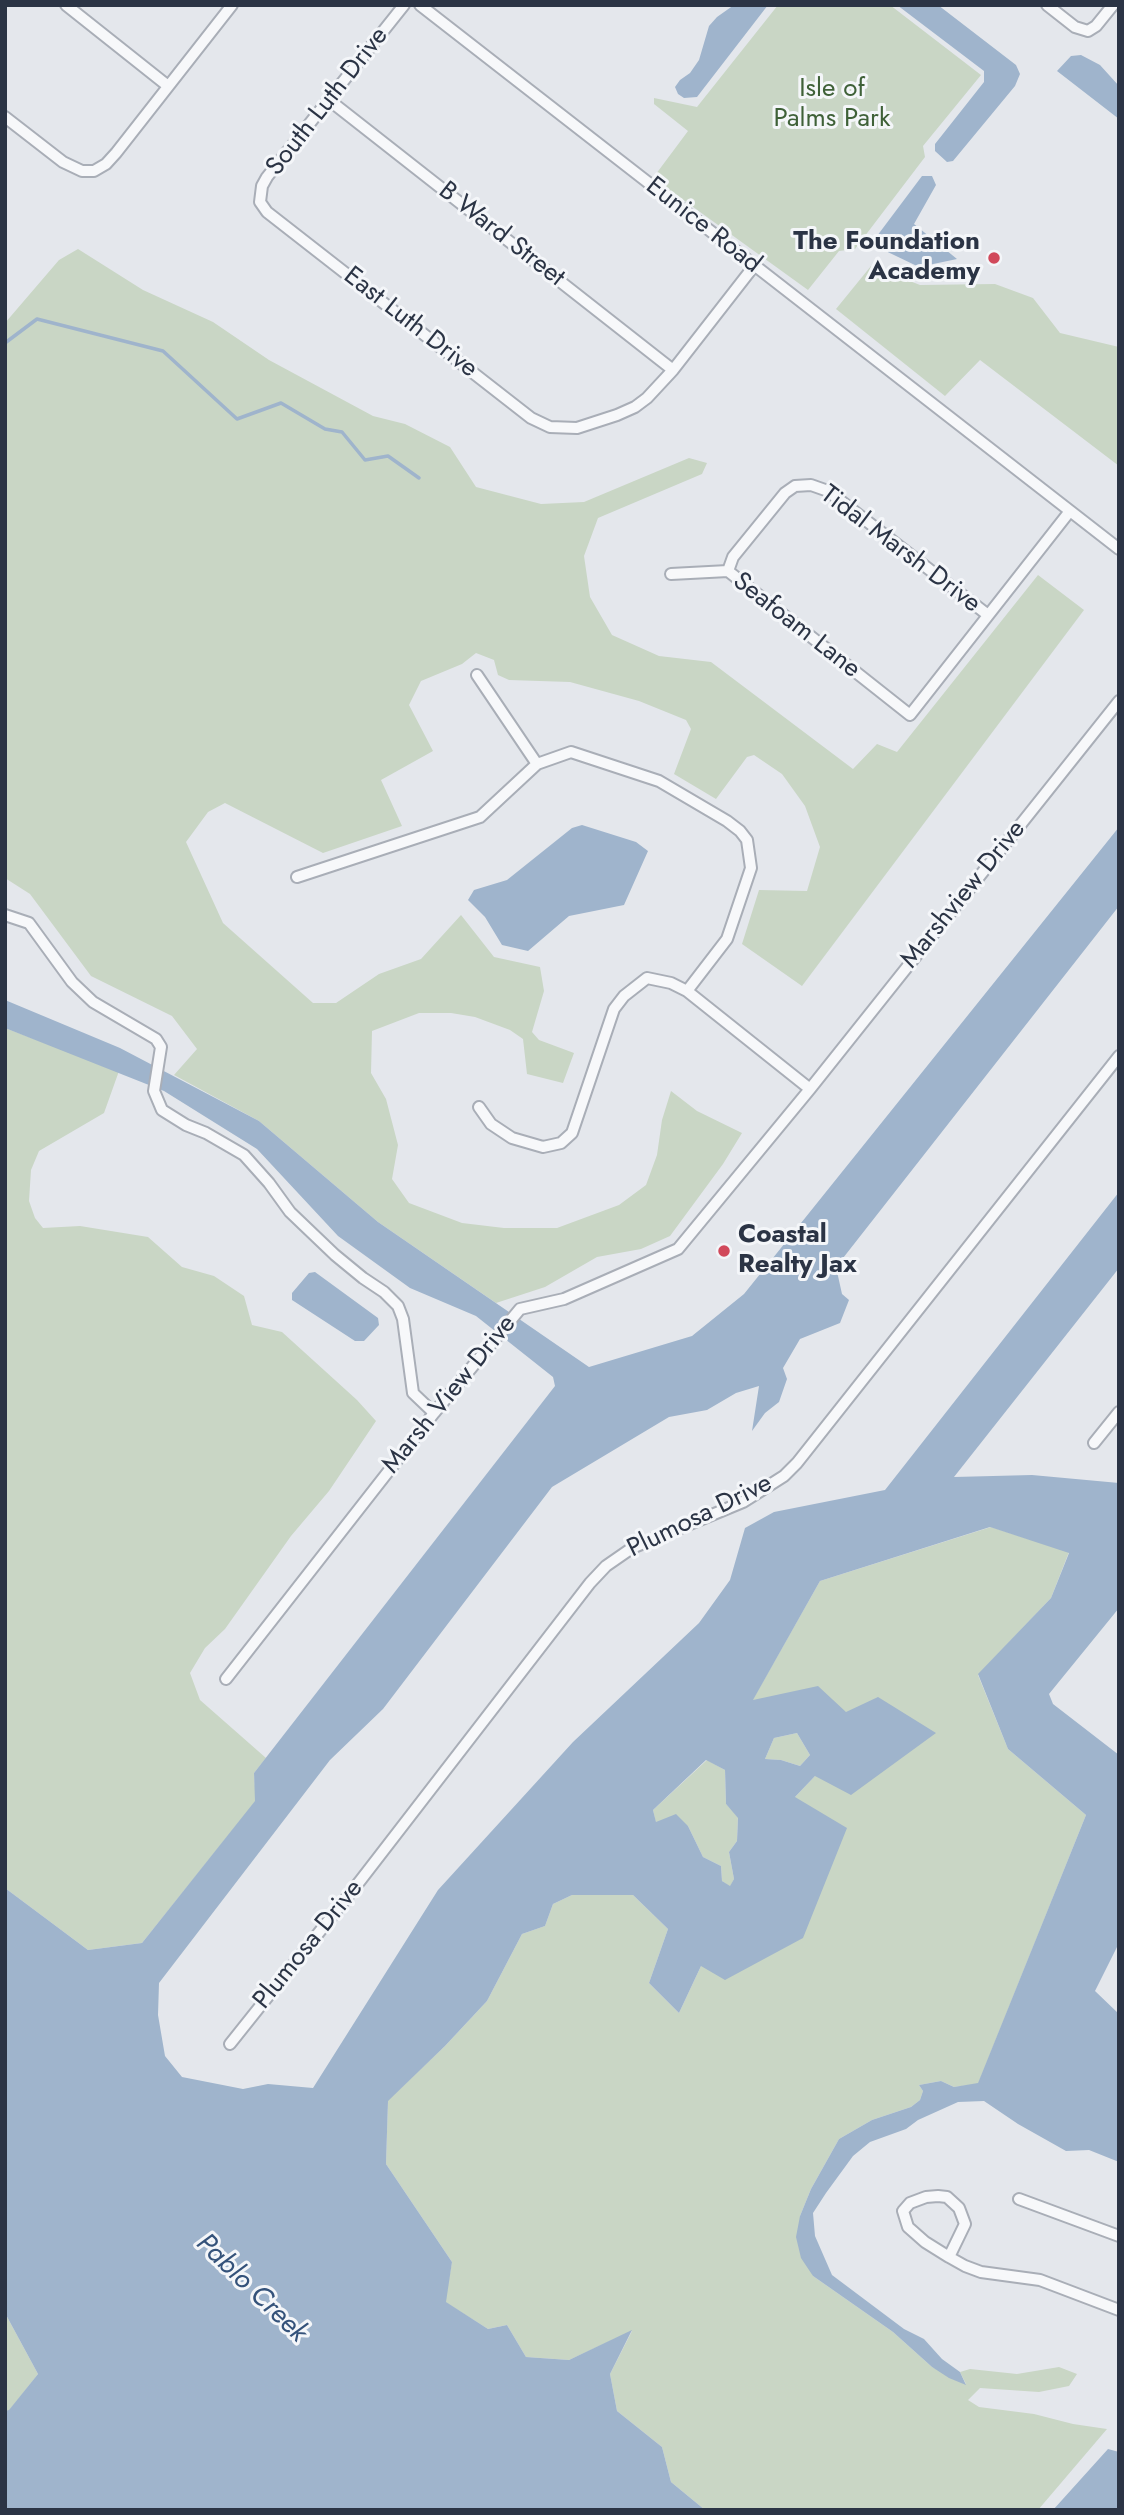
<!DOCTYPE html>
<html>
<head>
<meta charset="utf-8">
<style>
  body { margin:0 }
  #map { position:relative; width:1124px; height:2515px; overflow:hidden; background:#e4e7ec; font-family:Jost,sans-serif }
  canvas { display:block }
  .frame { position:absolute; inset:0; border:7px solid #2b3445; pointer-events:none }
</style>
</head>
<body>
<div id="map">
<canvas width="1124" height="2515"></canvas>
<div class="frame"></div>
</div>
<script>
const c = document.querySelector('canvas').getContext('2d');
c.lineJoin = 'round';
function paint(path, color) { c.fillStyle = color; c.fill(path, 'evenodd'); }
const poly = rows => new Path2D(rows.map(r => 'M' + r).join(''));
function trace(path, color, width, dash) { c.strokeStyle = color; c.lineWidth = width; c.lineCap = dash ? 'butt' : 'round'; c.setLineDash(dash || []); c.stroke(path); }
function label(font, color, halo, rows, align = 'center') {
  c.font = font + ' Jost,sans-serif'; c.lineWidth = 6; c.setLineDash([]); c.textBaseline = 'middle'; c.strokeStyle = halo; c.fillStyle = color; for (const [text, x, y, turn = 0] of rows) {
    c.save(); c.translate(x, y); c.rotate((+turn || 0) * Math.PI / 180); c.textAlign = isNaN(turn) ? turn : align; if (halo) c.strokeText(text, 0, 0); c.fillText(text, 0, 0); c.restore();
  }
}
paint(poly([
  [778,5,890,5,981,75,923,146,925,157,855,249,839,251,808,290,653,178,688,131,654,104,654,98,697,107],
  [78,249,143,290,213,322,269,360,373,416,405,424,450,447,476,487,541,504,584,502,689,458,707,463,702,474,598,518,584,556,590,597,612,635,659,656,711,662,853,769,877,744,897,752,1038,575,1084,610,802,986,742,944,759,890,807,891,820,847,805,806,782,774,754,755,747,757,716,799,674,774,691,729,686,720,639,701,570,682,509,680,498,675,494,660,476,653,462,664,421,681,409,705,433,751,381,780,402,826,323,853,225,803,208,812,186,842,223,923,313,1003,336,1003,379,974,421,959,461,915,494,957,540,967,544,991,532,1032,539,1040,574,1053,563,1083,527,1074,523,1039,510,1030,475,1017,451,1013,419,1013,372,1031,371,1073,386,1099,398,1145,392,1179,409,1203,462,1223,504,1228,557,1228,619,1205,646,1185,657,1155,662,1120,671,1091,697,1111,742,1133,723,1164,670,1236,641,1249,597,1257,545,1287,496,1303,378,1222,259,1121,174,1075,197,1049,172,1016,91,976,30,894,5,878,5,323,59,260],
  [871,266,920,285,995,284,1033,298,1060,333,1119,347,1119,466,980,360,945,396,836,309],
  [5,1028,119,1071,104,1113,39,1151,31,1170,29,1201,35,1218,43,1228,80,1226,148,1237,182,1267,214,1276,244,1296,252,1325,282,1332,357,1400,376,1421,329,1491,291,1536,225,1629,205,1648,190,1673,200,1700,266,1758,254,1773,256,1801,142,1943,88,1950,5,1888],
  [991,1527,1069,1552,1051,1598,978,1675,1008,1749,1086,1815,978,2084,954,2087,941,2081,919,2085,923,2091,920,2100,911,2107,872,2120,839,2139,811,2189,800,2216,813,2276,893,2332,932,2367,966,2384,960,2372,970,2369,1017,2374,1059,2367,1077,2374,1069,2386,1039,2392,980,2388,968,2400,979,2407,1034,2414,1073,2424,1107,2429,1038,2510,705,2510,671,2482,662,2447,617,2411,610,2374,632,2331,569,2360,526,2357,507,2325,488,2329,445,2302,452,2262,386,2164,388,2100,445,2046,487,2001,522,1934,545,1926,553,1904,572,1895,633,1895,668,1929,649,1983,679,2013,701,1966,795,1797,815,1776,846,1712,752,1701,820,1581],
  [797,1733,810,1755,800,1766,781,1760,765,1759,774,1738],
  [707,1760,725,1770,726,1804,738,1817,737,1841,729,1852,734,1879,730,1887,722,1881,721,1866,703,1857,688,1826,656,1823,653,1810],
  [5,2313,38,2374,9,2411,5,2411]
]), '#c9d6c5');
paint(poly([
  [734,5,768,5,697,97,684,98,678,94,675,87,680,80,690,73,699,60,709,26,717,17],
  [897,5,938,5,1016,65,1020,74,1015,86,953,161,947,162,935,151,935,144,984,82,984,71],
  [1081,55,1100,65,1119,86,1119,119,1057,71,1071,56],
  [922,176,932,176,936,185,914,224,957,259,919,267,871,244],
  [582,825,636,842,648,851,624,905,569,916,528,951,502,945,485,917,468,900,474,890,507,880,572,828],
  [1119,827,1119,906,836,1267,842,1294,849,1300,840,1323,800,1339,783,1368,787,1379,779,1402,765,1413,752,1431,759,1386,736,1393,707,1410,669,1417,552,1487,383,1709,330,1760,159,1983,158,2015,165,2056,182,2077,243,2089,268,2084,313,2088,438,1890,573,1742,699,1623,730,1580,745,1528,774,1512,885,1490,1119,1192,1119,1268,954,1477,1032,1475,1119,1483,1119,1608,1049,1694,1053,1704,1119,1755,1119,1943,1095,1991,1119,2014,1119,2162,1089,2150,1066,2151,1018,2124,984,2101,958,2102,918,2120,906,2129,870,2142,853,2156,826,2193,813,2213,815,2236,832,2275,904,2329,924,2339,942,2359,960,2372,966,2385,949,2378,932,2367,893,2332,813,2276,801,2258,796,2237,800,2216,811,2189,839,2139,872,2120,911,2107,920,2100,923,2091,919,2085,941,2081,954,2087,978,2083,1086,1815,1008,1749,978,1674,1051,1598,1069,1553,990,1527,820,1581,753,1700,818,1686,846,1712,878,1697,936,1733,851,1795,815,1776,795,1797,847,1828,803,1938,725,1980,701,1966,679,2013,649,1983,668,1929,633,1895,572,1895,553,1904,545,1926,522,1934,487,2001,445,2046,388,2101,386,2164,452,2262,446,2302,488,2329,507,2325,526,2357,569,2360,632,2330,610,2374,617,2411,662,2447,671,2482,705,2510,5,2510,5,2411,9,2410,38,2374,5,2313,5,1888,88,1950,142,1943,255,1801,254,1773,555,1386,553,1377,476,1316,410,1288,338,1236,257,1149,164,1091,5,1028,5,1000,120,1048,259,1121,378,1222,589,1367,692,1336,744,1294],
  [797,1733,810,1755,800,1766,781,1760,765,1759,774,1738],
  [706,1760,725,1770,726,1804,738,1818,737,1841,729,1852,734,1879,730,1886,722,1881,721,1866,703,1857,688,1826,676,1814,656,1822,653,1810],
  [315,1272,378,1318,379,1325,364,1341,355,1341,292,1300,292,1293,309,1273],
  [1108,2449,1119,2452,1119,2510,1053,2510]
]), '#9fb4cc');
trace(poly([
  [5,343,37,319,163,351,237,419,281,403,325,429,342,432,365,460,388,456,419,478]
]), '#9fb4cc', 3.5);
const street = poly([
  [66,5,168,86],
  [404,5,267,177,262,186,260,202,267,212,531,418,550,427,577,428,617,415,635,407,647,398,673,370,754,266],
  [420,5,1119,549],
  [1047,5,1075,27,1088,31,1096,26,1113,5],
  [329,100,673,370],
  [5,117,63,162,82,171,94,171,106,164,116,153,232,5],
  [728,571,733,557,785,493,795,486,811,485,828,491,988,615],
  [671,574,728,571,910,715,1070,511],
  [477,675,537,764],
  [297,877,480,817,537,764,571,752,659,781,727,821,740,831,747,840,751,868,727,939,687,991],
  [5,915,29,923,72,982,93,1002,156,1039,161,1047,154,1091,162,1110,186,1125,206,1133,244,1155,269,1183,290,1212,335,1255,363,1278,384,1292,398,1306,403,1319,413,1393,434,1413],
  [479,1107,491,1124,512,1138,543,1147,561,1143,572,1133,614,1009,624,996,647,978,671,983,687,991,810,1089],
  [1094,1443,1119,1412],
  [226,1679,434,1413,520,1309,564,1299,678,1249,810,1089,1119,701],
  [230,2044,360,1881,590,1583,606,1566,632,1548,743,1502,784,1476,797,1463,1119,1056],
  [1019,2199,1119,2236],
  [949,2257,965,2224,959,2208,947,2197,938,2196,926,2197,910,2203,903,2211,908,2227,925,2242,949,2257,965,2266,981,2272,1040,2280,1119,2310]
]);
trace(street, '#a9aeb7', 14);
trace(street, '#f7f8fa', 10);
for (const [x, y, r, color] of [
  [994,258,7,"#d1495b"],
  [724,1251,7,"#d1495b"]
]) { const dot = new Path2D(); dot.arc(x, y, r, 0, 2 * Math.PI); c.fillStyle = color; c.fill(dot); trace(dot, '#f4f6f9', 2.5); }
label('26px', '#3f6138', '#f4f6f9', [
  ["Isle of",832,90],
  ["Palms Park",832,120]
]);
label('26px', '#2b3445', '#f4f6f9', [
  ["South Luth Drive",328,102,-52],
  ["Eunice Road",703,226,38],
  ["B Ward Street",501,235,38],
  ["East Luth Drive",410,323,38],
  ["Tidal Marsh Drive",900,550,37],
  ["Seafoam Lane",796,626,38],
  ["Marshview Drive",964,895,-51],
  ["Marsh View Drive",450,1395,-51],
  ["Plumosa Drive",700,1517,-26],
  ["Plumosa Drive",309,1945,-51]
]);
label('bold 26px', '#2b3445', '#f4f6f9', [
  ["The Foundation",980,243],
  ["Academy",980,273],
  ["Coastal",738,1236,"left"],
  ["Realty Jax",738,1266,"left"]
], 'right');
label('italic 28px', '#34527a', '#f4f6f9', [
  ["Pablo Creek",251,2289,44]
]);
</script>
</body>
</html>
